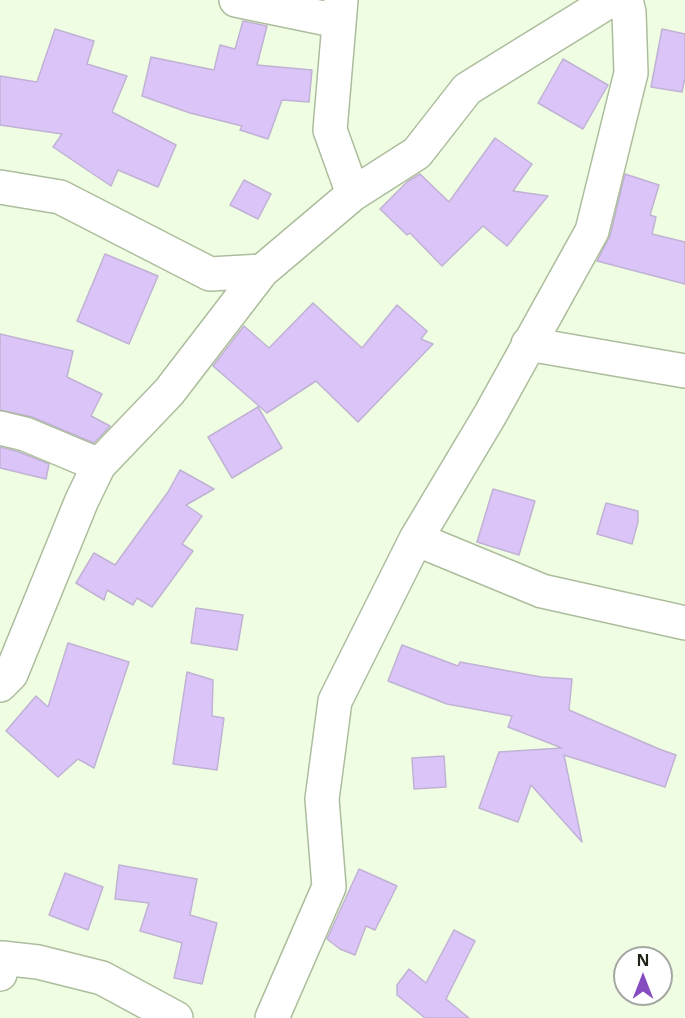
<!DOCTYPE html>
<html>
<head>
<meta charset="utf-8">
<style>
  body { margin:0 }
  #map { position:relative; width:685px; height:1018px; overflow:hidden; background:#effee2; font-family:"Noto Sans",sans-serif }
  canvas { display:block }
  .north { position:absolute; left:613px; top:946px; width:60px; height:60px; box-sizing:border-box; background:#fff; border:2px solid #a5a7a2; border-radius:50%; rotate:0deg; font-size:16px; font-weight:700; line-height:24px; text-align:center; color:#1d2417 }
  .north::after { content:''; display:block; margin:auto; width:21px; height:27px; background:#864bc1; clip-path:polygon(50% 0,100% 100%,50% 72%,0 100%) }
</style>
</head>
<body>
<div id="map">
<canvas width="685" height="1018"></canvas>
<div class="north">N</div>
</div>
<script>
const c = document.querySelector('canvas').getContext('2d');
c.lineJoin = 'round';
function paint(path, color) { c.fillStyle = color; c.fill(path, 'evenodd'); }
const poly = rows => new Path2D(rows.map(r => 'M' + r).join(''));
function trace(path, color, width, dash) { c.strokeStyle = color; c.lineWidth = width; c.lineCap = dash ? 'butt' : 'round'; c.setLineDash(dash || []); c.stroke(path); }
const building = poly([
  [243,21,267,26,257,65,312,70,309,102,282,100,268,139,240,130,242,126,190,113,142,96,151,57,214,70,220,45,235,49,243,21],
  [55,29,94,41,87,64,127,76,112,112,176,145,158,187,118,170,111,186,53,147,62,134,0,125,0,76,37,82,55,29],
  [662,29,685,34,685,78,682,92,651,87,662,29],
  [563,59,608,85,583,129,538,103,563,59],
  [495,138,532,164,513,191,548,196,507,246,483,226,442,266,410,233,407,235,380,209,407,182,420,174,449,202,495,138],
  [625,174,659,185,650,215,656,217,652,234,685,242,685,284,597,261,610,236,625,174],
  [244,180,271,194,258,219,230,205,244,180],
  [105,254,158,276,129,344,77,321,105,254],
  [313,303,362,348,397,305,427,331,421,339,433,344,358,422,316,381,267,413,213,366,244,326,269,348,313,303],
  [0,334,73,351,67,377,102,394,91,416,110,426,94,443,32,417,0,410,0,334],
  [258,407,282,448,232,478,208,437,258,407],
  [0,447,19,452,49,464,46,479,0,468,0,447],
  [180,470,214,489,186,505,202,516,182,544,193,551,152,607,137,598,133,605,107,590,104,600,76,583,94,553,115,565,168,492,180,470],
  [493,489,535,501,519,555,477,542,493,489],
  [606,503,638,511,638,522,632,544,597,534,606,503],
  [196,608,243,615,237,650,191,643,196,608],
  [68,643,129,662,94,768,78,759,58,777,6,731,36,696,48,707,68,643],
  [402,645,458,666,460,662,541,677,572,679,569,710,659,749,676,755,665,787,564,755,582,842,531,785,518,822,479,808,499,752,562,748,508,727,512,716,447,704,388,681,402,645],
  [187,672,213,680,212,716,224,718,217,770,173,764,187,672],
  [444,756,446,787,414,789,412,758,444,756],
  [119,865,197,879,190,915,217,923,202,984,174,978,182,943,140,931,149,903,115,899,119,865],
  [359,869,397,886,375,930,366,926,355,955,340,949,327,939,359,869],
  [65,873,103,887,88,930,49,915,65,873],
  [454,930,475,941,446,999,469,1018,425,1018,397,995,397,985,409,969,426,983,454,930]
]);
paint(building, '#dbc5f8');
trace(building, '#c0b2d4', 1.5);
const street = poly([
  [236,0,338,21],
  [341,0,330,130,353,194],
  [0,187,60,197,210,274,262,271],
  [528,344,685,371],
  [0,428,25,434,99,465],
  [416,539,542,591,685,623],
  [0,685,11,674,82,500,99,465,169,392,262,271,353,194,417,153,467,89,611,0],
  [0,974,2,958,38,962,102,978,176,1018],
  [272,1018,329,887,322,799,335,701,416,539,490,415,592,231,631,73,629,12,626,0]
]);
trace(street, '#acbd9d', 36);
trace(street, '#fff', 33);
</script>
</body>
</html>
